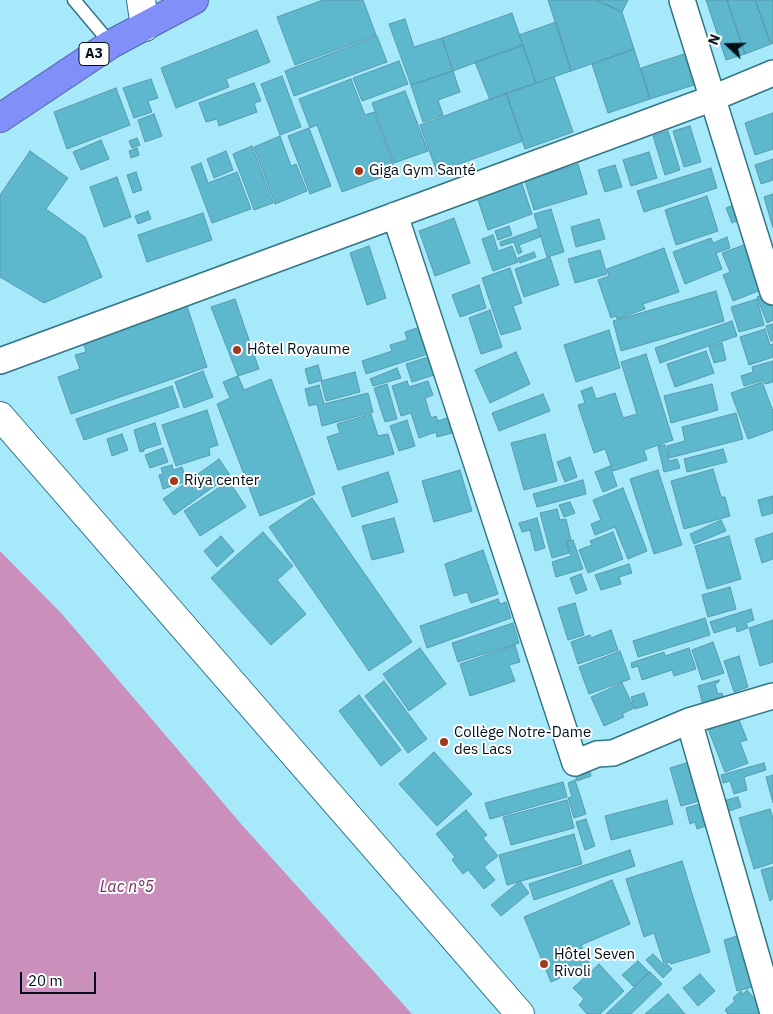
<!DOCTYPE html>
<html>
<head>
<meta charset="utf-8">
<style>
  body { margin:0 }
  #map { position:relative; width:773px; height:1014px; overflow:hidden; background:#a6e9fb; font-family:"IBM Plex Sans",sans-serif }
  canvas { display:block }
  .north { position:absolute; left:703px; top:20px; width:50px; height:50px; -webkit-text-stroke:4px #fdfdfd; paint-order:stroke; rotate:291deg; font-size:14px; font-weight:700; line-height:20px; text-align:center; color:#001016 }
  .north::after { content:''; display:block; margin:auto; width:18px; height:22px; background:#001016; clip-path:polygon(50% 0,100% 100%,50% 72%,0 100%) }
  .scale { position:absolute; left:20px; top:972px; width:76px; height:22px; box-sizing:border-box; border:2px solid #001016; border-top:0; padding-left:6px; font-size:15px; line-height:18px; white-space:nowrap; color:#001016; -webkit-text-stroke:4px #fdfdfd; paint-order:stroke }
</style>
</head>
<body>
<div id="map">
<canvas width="773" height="1014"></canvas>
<div class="north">N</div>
<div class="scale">20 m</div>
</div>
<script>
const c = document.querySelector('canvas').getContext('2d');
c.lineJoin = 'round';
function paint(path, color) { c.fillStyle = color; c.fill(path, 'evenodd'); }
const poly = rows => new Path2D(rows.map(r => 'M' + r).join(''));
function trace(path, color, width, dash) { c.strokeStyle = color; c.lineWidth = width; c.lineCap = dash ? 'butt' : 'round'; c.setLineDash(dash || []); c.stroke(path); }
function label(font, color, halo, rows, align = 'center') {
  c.font = font + ' "IBM Plex Sans",sans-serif'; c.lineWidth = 4; c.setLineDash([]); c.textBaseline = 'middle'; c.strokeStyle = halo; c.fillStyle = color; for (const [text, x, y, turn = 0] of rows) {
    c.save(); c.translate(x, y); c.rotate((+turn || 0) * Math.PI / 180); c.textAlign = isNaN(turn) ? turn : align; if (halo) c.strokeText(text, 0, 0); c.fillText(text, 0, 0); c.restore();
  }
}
paint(poly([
  [0,551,62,614,242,825,412,1014,0,1014]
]), '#cb8fbc');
const building = poly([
  [323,0,363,0,376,35,295,65,277,17,323,0],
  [548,0,596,0,622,12,634,49,571,71,548,0],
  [596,0,628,0,622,12,596,0],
  [706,0,727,0,745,54,726,60,706,0],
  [727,0,755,0,771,44,745,54,727,0],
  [755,0,773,0,773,43,771,44,755,0],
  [512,13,523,45,453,71,442,38,512,13],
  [405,19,414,47,442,38,453,71,411,85,389,24,405,19],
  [556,22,571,71,536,83,519,35,556,22],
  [257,30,270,62,226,79,229,87,176,108,161,68,257,30],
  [377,36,387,62,294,96,285,71,377,36],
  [523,45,536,83,490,100,475,62,523,45],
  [634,49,650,99,608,113,592,64,634,49],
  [684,54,694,85,650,99,641,68,684,54],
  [399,61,408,84,362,101,353,78,399,61],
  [453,71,460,92,438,100,443,115,423,122,411,85,453,71],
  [282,76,301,127,280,135,261,84,282,76],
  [554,77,573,132,525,149,506,93,554,77],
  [151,79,158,98,148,101,152,112,134,118,123,88,151,79],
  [351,79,365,115,374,112,396,172,342,192,317,125,310,128,299,99,351,79],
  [254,83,261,101,254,103,257,112,219,126,217,119,206,122,199,103,254,83],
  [116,88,130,125,67,149,54,112,116,88],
  [405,91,428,151,394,163,372,103,405,91],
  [506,93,523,141,437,172,420,125,506,93],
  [773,113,773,149,755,155,745,123,773,113],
  [154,114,162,136,145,142,138,120,154,114],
  [690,126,701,162,684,167,673,131,690,126],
  [309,128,331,186,310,194,288,136,309,128],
  [668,131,680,170,665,175,653,136,668,131],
  [280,136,291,166,296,164,307,191,275,204,254,147,280,136],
  [137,138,140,145,132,148,129,141,137,138],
  [101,140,109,159,81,170,73,152,101,140],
  [252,146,273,203,254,210,233,154,252,146],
  [137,148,139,155,131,158,129,151,137,148],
  [30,151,68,178,46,209,85,237,102,277,44,303,0,277,0,195,30,151],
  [226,151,233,170,214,178,207,159,226,151],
  [649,152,657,178,631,186,623,160,649,152],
  [773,159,773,180,761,184,755,165,773,159],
  [201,163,208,183,237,172,251,209,212,223,191,167,201,163],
  [578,164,587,194,534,210,525,181,578,164],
  [615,165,622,187,605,192,598,170,615,165],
  [711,168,717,188,644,212,637,191,711,168],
  [136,172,142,190,133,193,127,175,136,172],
  [117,177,131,217,104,227,90,187,117,177],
  [521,181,532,214,488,230,477,197,521,181],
  [773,194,773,228,764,197,773,194],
  [707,196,718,231,676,245,665,210,707,196],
  [738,203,743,218,732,223,726,208,738,203],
  [551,209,564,252,547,257,534,214,551,209],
  [148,211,151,219,138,224,135,216,148,211],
  [203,213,212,240,147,262,138,235,203,213],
  [454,218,470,263,435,276,419,231,454,218],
  [599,219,605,239,576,247,571,227,599,219],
  [509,226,512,235,498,240,495,231,509,226],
  [537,229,540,237,519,245,522,252,518,254,514,242,501,246,500,242,537,229],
  [493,235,498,251,512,246,518,262,493,271,482,239,493,235],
  [727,237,730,248,716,253,722,269,685,284,673,252,711,238,713,243,727,237],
  [749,243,766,288,733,301,723,275,730,272,722,253,749,243],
  [369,246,386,298,367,305,350,253,369,246],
  [664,248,679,292,643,304,645,309,617,319,616,316,611,318,598,280,609,276,607,269,664,248],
  [600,250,607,274,575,283,568,259,600,250],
  [534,252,536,257,520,263,518,258,534,252],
  [550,257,559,285,524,297,515,269,550,257],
  [510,268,522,303,513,306,521,329,501,335,482,278,510,268],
  [479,285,486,308,460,317,452,295,479,285],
  [716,291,724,321,621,351,613,321,716,291],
  [769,292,773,302,773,320,767,323,757,297,769,292],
  [235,299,259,369,238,376,211,307,235,299],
  [757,299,764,325,739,332,731,307,757,299],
  [187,306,207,367,71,414,58,377,80,369,75,355,86,352,83,341,187,306],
  [490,310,502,347,481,354,469,318,490,310],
  [732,321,737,336,660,363,655,348,732,321],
  [773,324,773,341,771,341,766,326,773,324],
  [420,327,428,354,366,374,362,361,392,351,390,345,407,340,405,332,420,327],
  [765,329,770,345,773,344,773,357,749,365,740,337,765,329],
  [609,330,620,368,576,382,564,345,609,330],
  [722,343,726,360,714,363,709,347,722,343],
  [706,351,714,373,675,387,667,364,706,351],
  [516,352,530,384,490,403,475,370,516,352],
  [646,354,673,440,644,450,647,460,613,471,605,449,594,453,578,405,585,403,581,391,592,387,596,399,615,393,623,418,637,414,621,362,646,354],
  [428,357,434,375,412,382,406,364,428,357],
  [773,361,773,382,765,384,763,380,744,386,741,376,753,372,752,367,773,361],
  [318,365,322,380,309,384,305,369,318,365],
  [397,368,401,378,373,386,370,379,397,368],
  [203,371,213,397,184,408,175,382,203,371],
  [355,372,360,392,326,401,321,381,355,372],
  [238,376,244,390,271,379,315,494,260,516,217,404,230,398,223,382,238,376],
  [407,381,409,387,428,381,433,395,425,398,431,418,436,416,438,421,447,418,452,433,437,437,436,432,419,438,411,413,401,416,392,386,407,381],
  [762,382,773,411,773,430,748,439,731,393,762,382],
  [387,384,397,419,385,422,374,388,387,384],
  [712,384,718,410,671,423,664,396,712,384],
  [319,385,324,404,368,393,373,412,322,426,317,404,309,406,305,389,319,385],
  [172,386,179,407,84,440,76,419,172,386],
  [543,394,550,411,499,431,492,413,543,394],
  [207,410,218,445,209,448,210,455,176,466,162,425,207,410],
  [736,413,743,439,669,458,667,446,685,441,682,427,736,413],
  [371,414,378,436,388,434,394,454,338,470,327,437,340,433,337,424,371,414],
  [407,420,415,446,399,451,390,426,407,420],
  [155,423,161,444,144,449,144,451,140,452,134,430,155,423],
  [122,434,128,450,112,456,107,439,122,434],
  [545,434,557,481,524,490,511,443,545,434],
  [665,445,669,461,677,459,680,468,664,472,658,446,665,445],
  [163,448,168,462,150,468,145,455,163,448],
  [723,449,727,462,687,472,684,459,723,449],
  [570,457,577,477,565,482,557,462,570,457],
  [219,459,230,475,174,515,163,499,219,459],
  [172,465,173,470,182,467,187,481,163,489,159,475,163,474,161,468,172,465],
  [610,466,617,486,603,492,595,472,610,466],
  [713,469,721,497,725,497,730,516,684,529,671,481,713,469],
  [460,470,472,511,434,522,422,481,460,470],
  [658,470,682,545,654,554,630,479,658,470],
  [388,472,398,502,352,517,342,487,388,472],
  [583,480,586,494,537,507,533,494,583,480],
  [229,481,246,507,200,536,184,511,229,481],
  [623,488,647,551,628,559,615,527,595,535,591,524,601,520,593,500,623,488],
  [773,496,773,513,762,516,758,500,773,496],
  [312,498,412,642,369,671,269,527,312,498],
  [570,502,575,513,564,517,559,505,570,502],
  [557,509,560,520,566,519,571,540,566,541,569,553,552,558,540,513,557,509],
  [394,518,404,552,372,560,362,526,394,518],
  [537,518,545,548,535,551,530,530,522,532,519,523,537,518],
  [721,520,726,531,694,544,690,534,721,520],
  [263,532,293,566,277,580,306,614,271,645,211,578,263,532],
  [613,532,623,559,588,573,579,550,592,545,590,541,613,532],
  [773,533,773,559,762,563,755,539,773,533],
  [221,536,234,551,217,567,204,551,221,536],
  [729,536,741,579,707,589,695,546,729,536],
  [573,540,583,569,556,577,552,562,571,556,567,542,573,540],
  [483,550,498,594,471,603,467,592,454,596,445,564,483,550],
  [629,564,632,573,619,577,621,584,601,590,595,575,629,564],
  [581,574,587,590,576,594,570,578,581,574],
  [730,587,736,609,708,617,702,595,730,587],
  [498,599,500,604,506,602,511,618,427,648,420,626,498,599],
  [575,603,584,635,568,640,558,608,575,603],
  [751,609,754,620,746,623,748,628,737,632,736,626,714,633,710,622,751,609],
  [705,618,710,635,638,657,633,641,705,618],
  [773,620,773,662,760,666,749,628,773,620],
  [513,623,519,643,458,662,452,643,513,623],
  [611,630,618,650,578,664,571,642,590,635,591,638,611,630],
  [713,642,724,673,702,680,692,650,713,642],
  [515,645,520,662,509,665,515,681,470,696,460,664,515,645],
  [420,648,446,684,409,711,383,674,420,648],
  [689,648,696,669,674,676,672,670,642,680,638,666,632,668,631,663,664,652,665,656,689,648],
  [620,651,630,679,589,694,579,667,620,651],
  [739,656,748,687,734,692,724,661,739,656],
  [719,680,719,682,715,684,718,694,722,693,724,699,703,705,698,686,719,680],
  [384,681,427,739,408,753,365,696,384,681],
  [622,683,634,708,622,714,624,717,604,726,591,697,622,683],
  [644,693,648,705,635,709,631,697,644,693],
  [359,695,401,750,381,766,339,711,359,695],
  [738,717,747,740,740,742,748,763,725,772,708,729,738,717],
  [434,752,472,794,437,826,399,784,434,752],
  [692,761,703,800,681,806,670,768,692,761],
  [587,762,591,776,577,781,573,767,587,762],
  [764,763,766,770,744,777,747,790,734,794,730,781,723,783,721,775,764,763],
  [773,775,773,803,766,777,773,775],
  [575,780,586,814,574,818,568,798,572,797,568,783,575,780],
  [563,782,567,797,490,819,485,803,563,782],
  [738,797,741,807,726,812,723,801,738,797],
  [567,800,574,828,511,845,503,817,567,800],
  [667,800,673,824,611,840,605,816,667,800],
  [700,804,706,826,697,829,695,822,690,824,686,808,700,804],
  [770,809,773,818,773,863,754,869,739,818,770,809],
  [466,810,487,835,483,838,498,856,484,867,495,880,484,889,468,870,463,874,452,860,455,857,436,834,466,810],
  [586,819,595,846,585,850,576,822,586,819],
  [574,834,582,864,507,885,499,855,574,834],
  [630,850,635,866,534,900,529,884,630,850],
  [682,861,710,952,671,964,670,962,664,964,654,933,644,937,626,879,682,861],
  [773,867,773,899,770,901,761,870,773,867],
  [612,880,630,924,581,945,590,965,551,982,524,917,612,880],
  [520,881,529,893,501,916,491,905,520,881],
  [747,933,760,985,737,991,724,940,747,933],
  [653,954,665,966,667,964,672,969,663,978,646,960,653,954],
  [638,961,649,972,634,987,622,975,638,961],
  [599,964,624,991,600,1014,587,1014,579,1005,584,999,573,988,599,964],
  [650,972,662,984,631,1014,606,1014,650,972],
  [700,974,715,991,698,1006,683,988,700,974],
  [747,990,764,1009,759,1014,728,1014,725,1010,735,1001,733,998,741,991,743,994,747,990],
  [668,994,685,1014,645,1014,668,994]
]);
paint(building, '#5db8ce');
trace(building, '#599aab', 1);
const lane = poly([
  [74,0,111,44]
]);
const street = poly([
  [682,0,773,292],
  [395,215,575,763,597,754,613,753,689,721,773,696],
  [0,361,713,98,773,73],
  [689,721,773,1013]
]);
const secondary = poly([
  [141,0,145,27],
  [0,416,520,1014]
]);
const highway = poly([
  [0,118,111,44,194,0]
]);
trace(lane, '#327585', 15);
trace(street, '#327585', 28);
trace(secondary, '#327585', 30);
trace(highway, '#5463a9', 30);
trace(lane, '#fff', 12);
trace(street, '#fff', 25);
trace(secondary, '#fff', 28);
trace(highway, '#818ff8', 28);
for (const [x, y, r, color] of [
  [359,171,5,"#a1391c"],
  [237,350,5,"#a1391c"],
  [174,481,5,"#a1391c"],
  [444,742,5,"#a1391c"],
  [544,964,5,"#a1391c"]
]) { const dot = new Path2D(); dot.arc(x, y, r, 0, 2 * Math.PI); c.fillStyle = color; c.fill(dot); trace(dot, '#fdfdfd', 2); }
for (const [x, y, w] of [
  [94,54,30]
]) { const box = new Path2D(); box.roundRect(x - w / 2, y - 11.5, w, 23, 4); c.fillStyle = '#fdfdfd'; c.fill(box); trace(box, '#001016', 1); }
label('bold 14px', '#001016', null, [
  ["A3",94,54]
]);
label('15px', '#001016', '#fdfdfd', [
  ["Giga Gym Santé",369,171],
  ["Hôtel Royaume",247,350],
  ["Riya center",184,481],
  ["Collège Notre-Dame",454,733],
  ["des Lacs",454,750],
  ["Hôtel Seven",554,955],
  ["Rivoli",554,972]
], 'left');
label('italic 16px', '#722c64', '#fdfdfd', [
  ["Lac n°5",127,887]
]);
</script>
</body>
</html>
